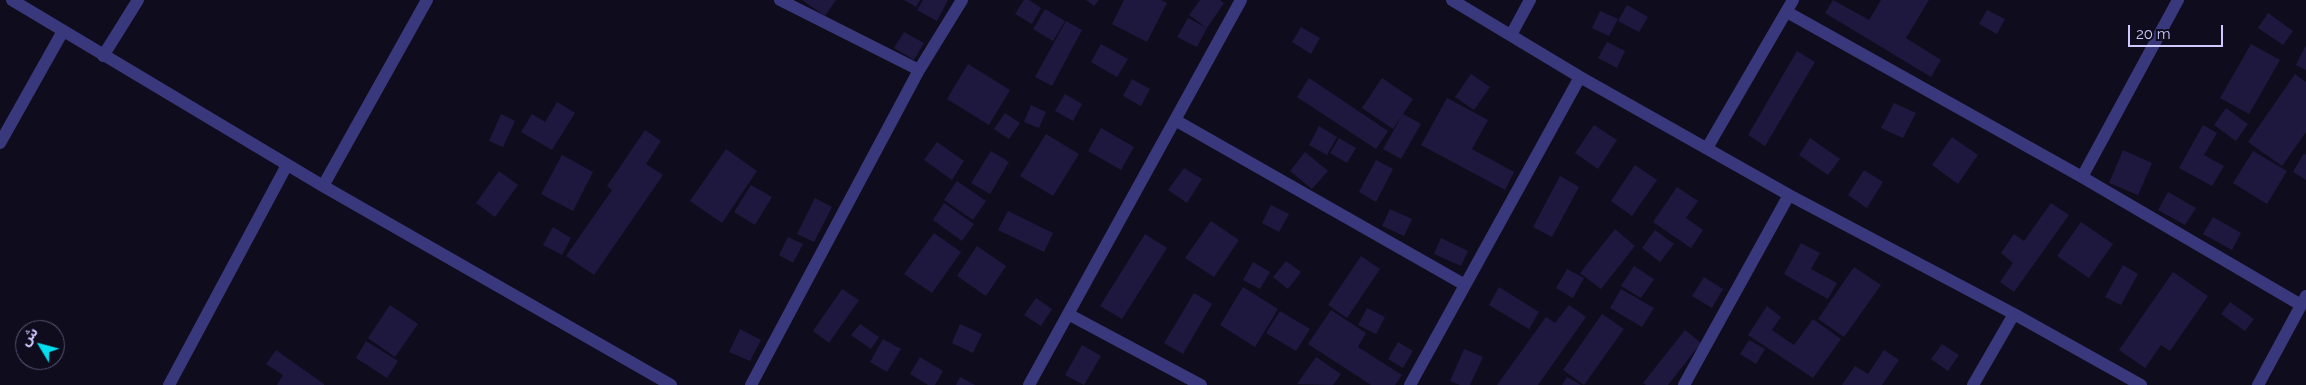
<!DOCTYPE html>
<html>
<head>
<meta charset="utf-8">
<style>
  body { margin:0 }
  #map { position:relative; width:2306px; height:385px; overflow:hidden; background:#0f0c1d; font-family:Raleway,"Noto Sans Arabic",sans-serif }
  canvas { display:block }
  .north { position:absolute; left:15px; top:320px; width:50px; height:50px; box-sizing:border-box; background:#0f0c1d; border:1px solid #5b5877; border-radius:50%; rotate:307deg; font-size:14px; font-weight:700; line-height:20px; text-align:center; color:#cec9fe }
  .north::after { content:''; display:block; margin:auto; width:18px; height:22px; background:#04ddef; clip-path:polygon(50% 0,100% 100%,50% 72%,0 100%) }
  .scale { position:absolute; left:2128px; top:25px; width:95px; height:22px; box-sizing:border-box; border:2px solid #cec9fe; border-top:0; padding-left:6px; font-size:15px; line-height:18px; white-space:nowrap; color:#cec9fe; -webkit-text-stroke:4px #0f0c1d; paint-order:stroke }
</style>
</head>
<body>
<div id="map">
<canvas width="2306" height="385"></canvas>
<div class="north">ش</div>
<div class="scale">20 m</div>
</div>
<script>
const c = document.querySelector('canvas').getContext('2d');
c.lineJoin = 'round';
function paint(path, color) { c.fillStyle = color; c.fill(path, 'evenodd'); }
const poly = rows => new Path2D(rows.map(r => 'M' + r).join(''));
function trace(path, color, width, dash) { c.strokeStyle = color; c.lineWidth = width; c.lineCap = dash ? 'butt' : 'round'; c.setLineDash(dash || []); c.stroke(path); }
paint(poly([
  [802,0,836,0,825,16],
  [904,0,920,0,916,7],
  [923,0,948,0,937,21,917,10],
  [1024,0,1029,0,1041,8,1032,24,1015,14],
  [1086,0,1099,0,1094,6],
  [1124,0,1161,0,1167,3,1147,42,1112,24],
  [1200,0,1220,0,1224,3,1207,28,1189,15],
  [1833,0,1869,20,1881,0,1929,0,1906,38,1941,60,1931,77,1825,13],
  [1627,5,1648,17,1639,32,1618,21],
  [1045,9,1065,21,1053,41,1033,29],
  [1987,10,2005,19,1997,34,1979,24],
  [1600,11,1618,19,1609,36,1592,28],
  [2268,13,2293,31,2283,45,2258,28],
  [1188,18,1207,28,1197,47,1177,37],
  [1066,21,1082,30,1052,86,1035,77],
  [1301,27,1320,38,1311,54,1292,42],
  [904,32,924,43,914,60,894,48],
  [1607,42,1625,51,1617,68,1598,58],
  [1101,44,1128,59,1117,77,1091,62],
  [2251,44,2280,60,2249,114,2220,98],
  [2306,45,2306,70,2296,65],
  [1797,51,1815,62,1765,146,1748,135],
  [968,64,1010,90,989,125,947,99],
  [1471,74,1490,87,1474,110,1455,97],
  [2295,74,2306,82,2306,132,2282,166,2248,142],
  [1309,78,1388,131,1376,149,1297,97],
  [1382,78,1413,99,1393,129,1362,108],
  [1132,79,1150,89,1141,106,1123,96],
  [1065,94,1082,104,1073,121,1055,111],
  [1447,98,1488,120,1472,149,1514,172,1505,190,1421,145],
  [557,102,575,113,552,150,521,132,532,114,545,122],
  [1894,103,1916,113,1903,138,1881,128],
  [1031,105,1046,112,1039,128,1024,122],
  [2226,108,2248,124,2236,141,2214,125],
  [1005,113,1020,123,1009,139,994,129],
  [501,114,515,121,503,147,489,141],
  [1403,114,1421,124,1401,159,1383,149],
  [1594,125,1617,140,1598,169,1575,153],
  [2203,125,2217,133,2204,155,2224,166,2212,186,2179,168],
  [1319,126,1337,137,1327,155,1309,145],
  [1101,128,1134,147,1121,170,1088,151],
  [645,130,661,141,646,164,663,175,594,275,566,256,612,190,607,186],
  [1046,134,1079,154,1053,196,1020,176],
  [1952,137,1978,155,1958,184,1932,165],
  [1339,138,1356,148,1347,163,1330,153],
  [1810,138,1840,159,1828,175,1799,155],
  [937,142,964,161,952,180,924,160],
  [726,149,757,171,722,223,690,201],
  [2123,150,2152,163,2138,195,2109,183],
  [991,151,1009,162,990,194,971,183],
  [2253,151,2287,171,2267,204,2233,183],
  [1305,152,1328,171,1312,189,1290,171],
  [2304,153,2306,155,2306,180,2293,172],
  [562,155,593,172,573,211,541,194],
  [1376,160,1393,169,1376,202,1359,192],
  [1635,165,1657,180,1632,216,1611,201],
  [1184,168,1202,179,1187,203,1168,190],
  [1864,170,1883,182,1867,208,1848,195],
  [499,171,518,185,495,217,476,203],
  [1560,176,1579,187,1552,237,1533,227],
  [957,181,986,201,973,220,944,200],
  [751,185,772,197,755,225,734,212],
  [1677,187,1698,201,1686,218,1703,230,1691,248,1653,222],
  [2168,192,2196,208,2185,225,2158,210],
  [815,198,832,207,814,242,797,234],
  [944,203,974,224,962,241,933,220],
  [2051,203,2069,215,2014,292,2000,282,2013,263,2001,253,2014,234,2024,241],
  [1271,205,1289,214,1279,232,1262,223],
  [1390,209,1412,219,1404,236,1382,226],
  [1008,211,1053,233,1044,252,998,230],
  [2213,217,2241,233,2232,250,2203,234],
  [1211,221,1239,240,1214,277,1185,258],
  [2081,222,2113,244,2089,278,2057,256],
  [553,227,571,238,562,255,543,245],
  [1615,229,1635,246,1601,289,1580,273],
  [1655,230,1674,244,1660,262,1642,248],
  [934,233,961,252,932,293,904,274],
  [1145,234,1167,248,1122,319,1100,306],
  [788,237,803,244,793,263,779,255],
  [1441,238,1468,251,1461,266,1434,254],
  [1801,243,1820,253,1811,269,1837,283,1828,299,1784,274],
  [977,246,1006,266,986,296,957,276],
  [1361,256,1380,269,1347,318,1328,305],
  [1286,261,1301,272,1288,289,1273,277],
  [1253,262,1270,272,1260,289,1243,280],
  [2123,265,2138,274,2121,305,2105,297],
  [1634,266,1654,279,1641,298,1621,286],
  [1854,267,1881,285,1844,337,1818,319],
  [1567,269,1584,278,1573,298,1556,288],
  [2173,272,2208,296,2170,351,2161,345,2145,368,2119,350],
  [1704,277,1723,289,1712,308,1692,296],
  [1243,287,1278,309,1255,347,1220,325],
  [1499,287,1539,312,1529,329,1489,305],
  [842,289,859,300,829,343,813,331],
  [1621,289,1654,308,1642,327,1610,308],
  [1194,293,1212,304,1183,354,1164,343],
  [1036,298,1052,309,1041,326,1024,315],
  [2230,302,2254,319,2245,331,2221,314],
  [390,305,418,324,395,357,368,338],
  [1569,305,1586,317,1538,385,1497,385,1546,317,1555,323],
  [1767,306,1781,317,1772,330,1794,345,1813,319,1841,339,1813,378,1748,335],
  [1367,308,1385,317,1376,334,1358,325],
  [1331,310,1366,333,1358,347,1402,375,1395,385,1371,385,1308,344],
  [1280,311,1310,329,1296,351,1266,333],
  [1602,314,1624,329,1584,385,1563,370],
  [860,324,879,337,871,349,851,335],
  [960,324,982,334,973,353,952,343],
  [740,329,761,340,750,361,729,352],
  [1685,330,1701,343,1668,385,1646,385,1643,383],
  [883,339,901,349,887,372,870,362],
  [1749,340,1765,349,1756,364,1740,354],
  [366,341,398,361,387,378,356,358],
  [1398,342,1413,351,1403,368,1388,359],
  [1942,344,1959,355,1948,371,1931,359],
  [1082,345,1101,356,1084,385,1065,375],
  [1464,349,1483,357,1470,385,1460,385,1450,381],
  [276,350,324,384,324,385,277,385,283,375,266,364],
  [1884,350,1899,360,1882,385,1842,385,1855,366,1868,374],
  [920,357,943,371,935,385,928,385,910,374],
  [1316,357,1341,374,1333,385,1297,384],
  [960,377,975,385,956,385],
  [1567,377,1581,385,1562,385]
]), '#1f183e');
trace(poly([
  [12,0,323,186,671,385],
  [780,0,919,70],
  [1452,0,1580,77,1789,195,2014,314,2141,385],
  [1787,12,2082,177,2301,305],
  [1511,35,1530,0],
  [103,56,138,0],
  [1175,120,1465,285],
  [0,143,63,31],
  [1707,148,1793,0],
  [2082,177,2178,0],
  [323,186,427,0],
  [1068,314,1201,385],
  [169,385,287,165],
  [751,385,919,70,962,0],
  [1029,385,1241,0],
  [1410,385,1580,77],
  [1684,385,1789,195],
  [1973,385,2014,314],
  [2258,385,2306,296]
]), '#39387c', 12);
</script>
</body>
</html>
